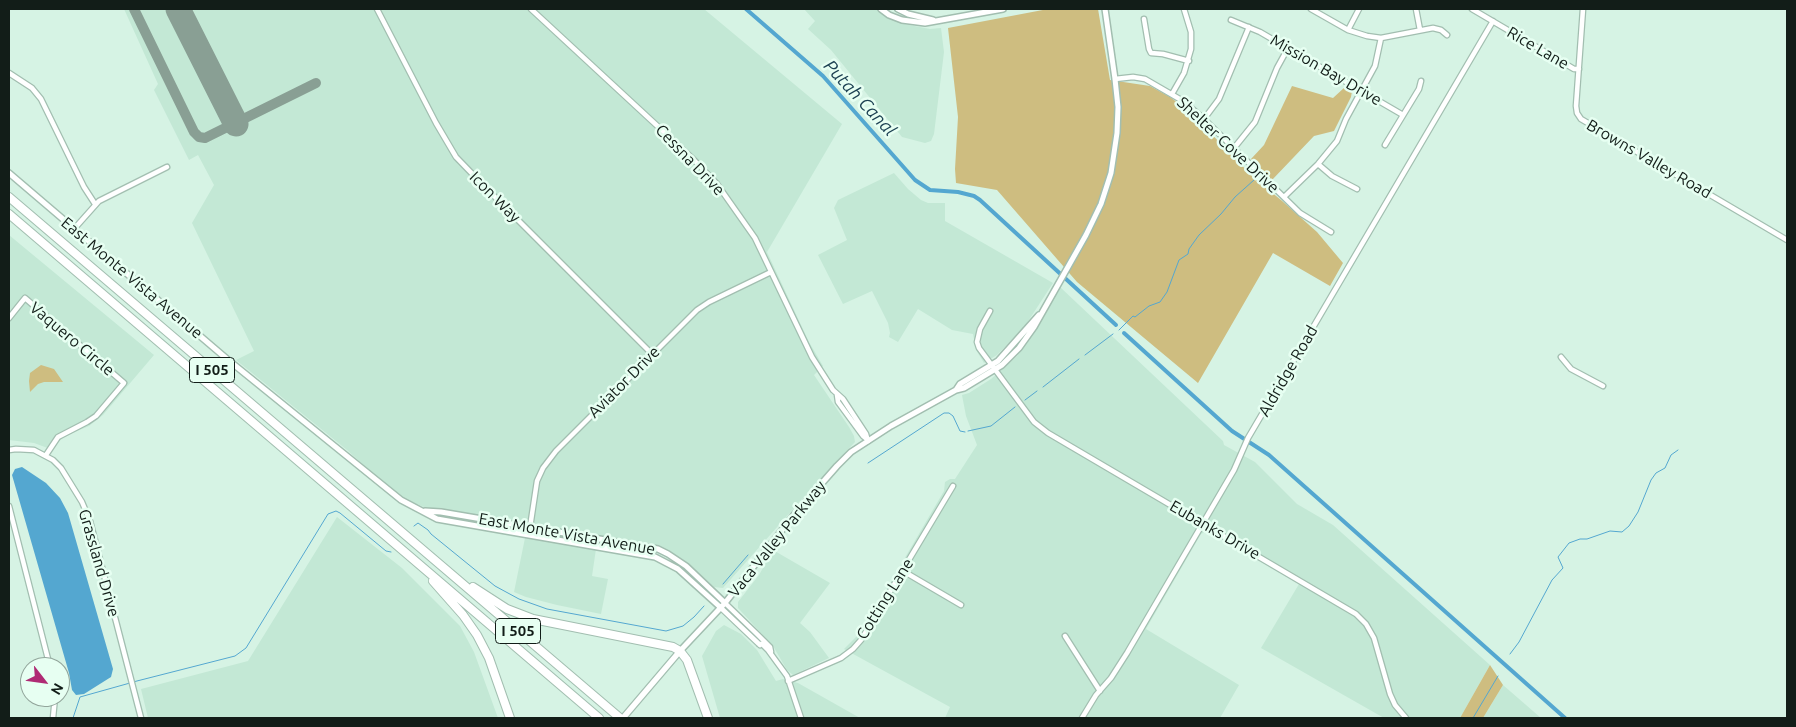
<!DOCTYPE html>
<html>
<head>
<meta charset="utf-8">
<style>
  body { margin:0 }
  #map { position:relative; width:1796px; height:727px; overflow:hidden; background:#d6f3e4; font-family:Ubuntu,sans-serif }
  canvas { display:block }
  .frame { position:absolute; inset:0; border:10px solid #121d18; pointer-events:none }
  .north { position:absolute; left:20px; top:657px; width:50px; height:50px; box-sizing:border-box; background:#e7fff2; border:1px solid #92a59b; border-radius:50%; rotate:120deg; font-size:14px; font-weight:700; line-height:20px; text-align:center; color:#121d18 }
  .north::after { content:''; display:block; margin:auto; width:18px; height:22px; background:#af2b74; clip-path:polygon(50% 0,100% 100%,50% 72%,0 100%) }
</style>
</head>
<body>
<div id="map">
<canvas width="1796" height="727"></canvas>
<div class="frame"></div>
<div class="north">N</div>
</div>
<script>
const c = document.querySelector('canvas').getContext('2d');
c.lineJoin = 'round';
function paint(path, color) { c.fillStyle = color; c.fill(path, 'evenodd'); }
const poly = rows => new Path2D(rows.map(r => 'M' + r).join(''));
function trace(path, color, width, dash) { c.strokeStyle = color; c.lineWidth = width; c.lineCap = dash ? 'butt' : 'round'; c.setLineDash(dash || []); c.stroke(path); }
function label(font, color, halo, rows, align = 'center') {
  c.font = font + ' Ubuntu,sans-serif'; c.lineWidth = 5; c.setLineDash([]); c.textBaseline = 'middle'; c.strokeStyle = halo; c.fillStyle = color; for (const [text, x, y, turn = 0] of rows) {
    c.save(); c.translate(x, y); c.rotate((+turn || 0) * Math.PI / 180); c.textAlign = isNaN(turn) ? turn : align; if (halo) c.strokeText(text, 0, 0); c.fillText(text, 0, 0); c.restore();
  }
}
paint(poly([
  [124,9,704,9,842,124,767,252,809,342,823,366,814,375,849,427,854,436,855,442,810,490,723,588,714,587,682,559,666,551,424,507,407,500,388,487,347,450,236,360,254,351,192,223,214,185,198,155,189,160,154,90,158,84],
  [804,9,877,9,893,19,904,24,930,29,941,28,944,52,934,134,931,141,925,143,902,137,831,50,808,29,815,21],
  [894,173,908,189,921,200,928,203,945,203,945,221,1053,283,1025,326,997,355,984,363,976,350,973,334,952,330,918,309,898,342,889,337,890,333,888,323,872,291,843,304,818,255,847,240,834,208,838,200],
  [9,235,154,355,103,415,89,426,65,436,57,443,53,450,34,443,9,440],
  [1060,287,1223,441,1224,445,1255,462,1297,504,1333,525,1490,665,1460,718,1384,718,1261,648,1299,584,1210,532,1205,532,1201,534,1146,629,1239,685,1220,718,945,718,950,707,844,649,860,633,875,609,944,491,945,482,950,479,955,479,977,445,966,416,962,395,969,393,991,379,1017,356,1027,343],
  [337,517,402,568,460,626,474,652,498,718,148,718,141,689,248,661],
  [525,538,596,549,592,576,608,579,601,614,557,605,526,597,514,592],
  [773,550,830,583,800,623,810,632,829,658,793,675,787,670,773,646,738,608,738,602,759,575],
  [724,625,741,634,757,650,776,681,783,679,798,683,860,718,720,718,702,656,716,631],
  [1503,685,1541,718,1483,718]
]), '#c3e8d5');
paint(poly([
  [1048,9,1098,9,1110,80,1150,86,1170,97,1190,112,1255,179,1281,200,1317,232,1343,263,1330,286,1273,253,1198,383,1077,282,997,190,956,183,955,169,958,117,948,28],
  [1292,86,1333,98,1345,87,1352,91,1351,97,1334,131,1314,136,1272,180,1251,159,1264,145],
  [41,365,54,369,63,382,44,382,38,384,30,392,29,381,30,373],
  [1490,665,1503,685,1483,718,1460,718]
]), '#cebd80');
paint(poly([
  [22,467,46,483,60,498,68,513,113,669,111,677,84,694,76,695,72,690,69,673,12,475,15,469]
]), '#54a7d0');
trace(poly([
  [1119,330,1133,316,1135,317,1149,306,1160,302,1167,292,1179,260,1188,254,1189,249,1199,235,1221,214,1235,197,1254,180],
  [1085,355,1113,334],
  [1043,387,1079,359],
  [1025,400,1037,391],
  [968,431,991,426,1015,407],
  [868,463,944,413,949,413,953,416,960,431,965,432],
  [414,526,418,523,428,530,431,534,495,586,519,599,547,609,666,631,683,626,694,617,704,606],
  [723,584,748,555],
  [1510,654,1519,642,1552,580,1563,568,1558,557,1569,543,1580,539,1587,539,1610,531,1622,532,1629,526,1638,512,1651,480,1656,473,1665,468,1671,455,1678,450],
  [133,682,235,656,246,648,328,514,336,511,340,513,386,551,391,552],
  [73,718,80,697,130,683],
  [1473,718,1498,676]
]), '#54a7d0', 1);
trace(poly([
  [746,9,823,76,915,180,930,190,958,192,974,196,980,200,1116,325],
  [1124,333,1232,431,1269,455,1565,718]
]), '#54a7d0', 4);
trace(poly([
  [134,9,194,132,199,137,205,138,316,83]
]), '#899f94', 10);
trace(poly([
  [178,9,236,124]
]), '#899f94', 25);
const minor = poly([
  [377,9,436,123,456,157,484,186,652,354],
  [531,9,692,158,717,184,755,238,812,357,833,390,843,399,866,434,868,441],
  [1311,9,1348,30,1367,36,1381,38,1433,28,1441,30,1447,35],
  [1416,9,1420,30],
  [1472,9,1574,69,1579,69],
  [1583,9,1576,106,1577,113,1581,119,1787,240],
  [1144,19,1149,49,1151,53,1163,54,1189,61],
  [1231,20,1260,32,1403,115],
  [1348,30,1359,9],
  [9,73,32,88,41,99,84,187,95,204],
  [1115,79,1133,77,1145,79,1183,101,1204,119,1300,213,1331,232],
  [1172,94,1184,73,1191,49,1191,32,1184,9],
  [1204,119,1219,99,1249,27],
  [1385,145,1419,89,1421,81],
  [1234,148,1255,122,1277,68,1288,48],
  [1318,164,1332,176,1357,189],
  [1284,197,1318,164,1337,141,1346,119,1375,66,1381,38],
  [74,229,99,201,167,167],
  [990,311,980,329,977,342,979,348,1034,422,1048,433,1356,614,1366,624,1374,638,1390,694,1395,705,1406,718],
  [9,318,25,298,124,383,96,416,87,422,58,437,46,455],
  [1561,357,1571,369,1603,386],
  [837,395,838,402,863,436,868,440],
  [9,450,16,449,34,450,53,460,61,468,82,502,90,521,141,718],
  [9,506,50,667],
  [529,534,537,481,543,468,556,451,697,310,709,302,771,272],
  [903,571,961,605],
  [725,603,758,635,770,647,771,652],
  [720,607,760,645],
  [1065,636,1100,691],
  [759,644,762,644,768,650,787,676,801,718],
  [788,681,841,658,853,649,861,640,953,486],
  [53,718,55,697],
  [1082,718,1096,695,1111,678,1127,653,1234,470,1248,438,1493,21]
]);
const tertiary = poly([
  [881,9,889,15,902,20,925,23,1003,9],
  [898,9,908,14,933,20],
  [9,173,227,359,401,500,437,519,655,557,678,569,720,607],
  [1039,315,998,361,960,384,956,390,964,388,1002,365,1019,348,1034,327,1086,235,1101,204,1111,173,1117,133,1118,107,1115,79,1105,9],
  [425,511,441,512,658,549,668,554,686,566,725,603],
  [680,651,725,603,793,516,837,466,851,452,891,426,956,390]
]);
const secondary = poly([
  [623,718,680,651]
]);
const motorway = poly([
  [9,197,620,718],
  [9,214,599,718],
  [433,581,463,615,477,635,489,658,510,718],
  [473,587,507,609,533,619,673,647,680,651,687,660,708,718]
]);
trace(minor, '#a2beb0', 7);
trace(tertiary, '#a2beb0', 8);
trace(secondary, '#a2beb0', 8);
trace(motorway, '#a2beb0', 10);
trace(minor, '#fff', 4.5);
trace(tertiary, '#fff', 5);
trace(secondary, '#fff', 5.5);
trace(motorway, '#fff', 8);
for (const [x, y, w] of [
  [212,370,45],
  [518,631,45]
]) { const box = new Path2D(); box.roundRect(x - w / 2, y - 12.5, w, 25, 4); c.fillStyle = '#e7fff2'; c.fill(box); trace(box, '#121d18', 1); }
label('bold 15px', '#121d18', null, [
  ["I 505",212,370],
  ["I 505",518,631]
]);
label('16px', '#121d18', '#e7fff2', [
  ["Rice Lane",1538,48,30],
  ["Mission Bay Drive",1326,70,30],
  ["Shelter Cove Drive",1228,145,43],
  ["Browns Valley Road",1649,159,30],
  ["Cessna Drive",690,160,46],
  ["Icon Way",495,197,45],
  ["East Monte Vista Avenue",132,278,40],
  ["Vaquero Circle",72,339,40],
  ["Aldridge Road",1288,371,-60],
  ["Aviator Drive",624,382,-45],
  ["Eubanks Drive",1215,530,30],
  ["East Monte Vista Avenue",567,534,10],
  ["Vaca Valley Parkway",777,539,-51],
  ["Grassland Drive",99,563,74],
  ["Cotting Lane",885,599,-58]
]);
label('italic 18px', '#1d4253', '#e7fff2', [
  ["Putah Canal",860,98,47]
]);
</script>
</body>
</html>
